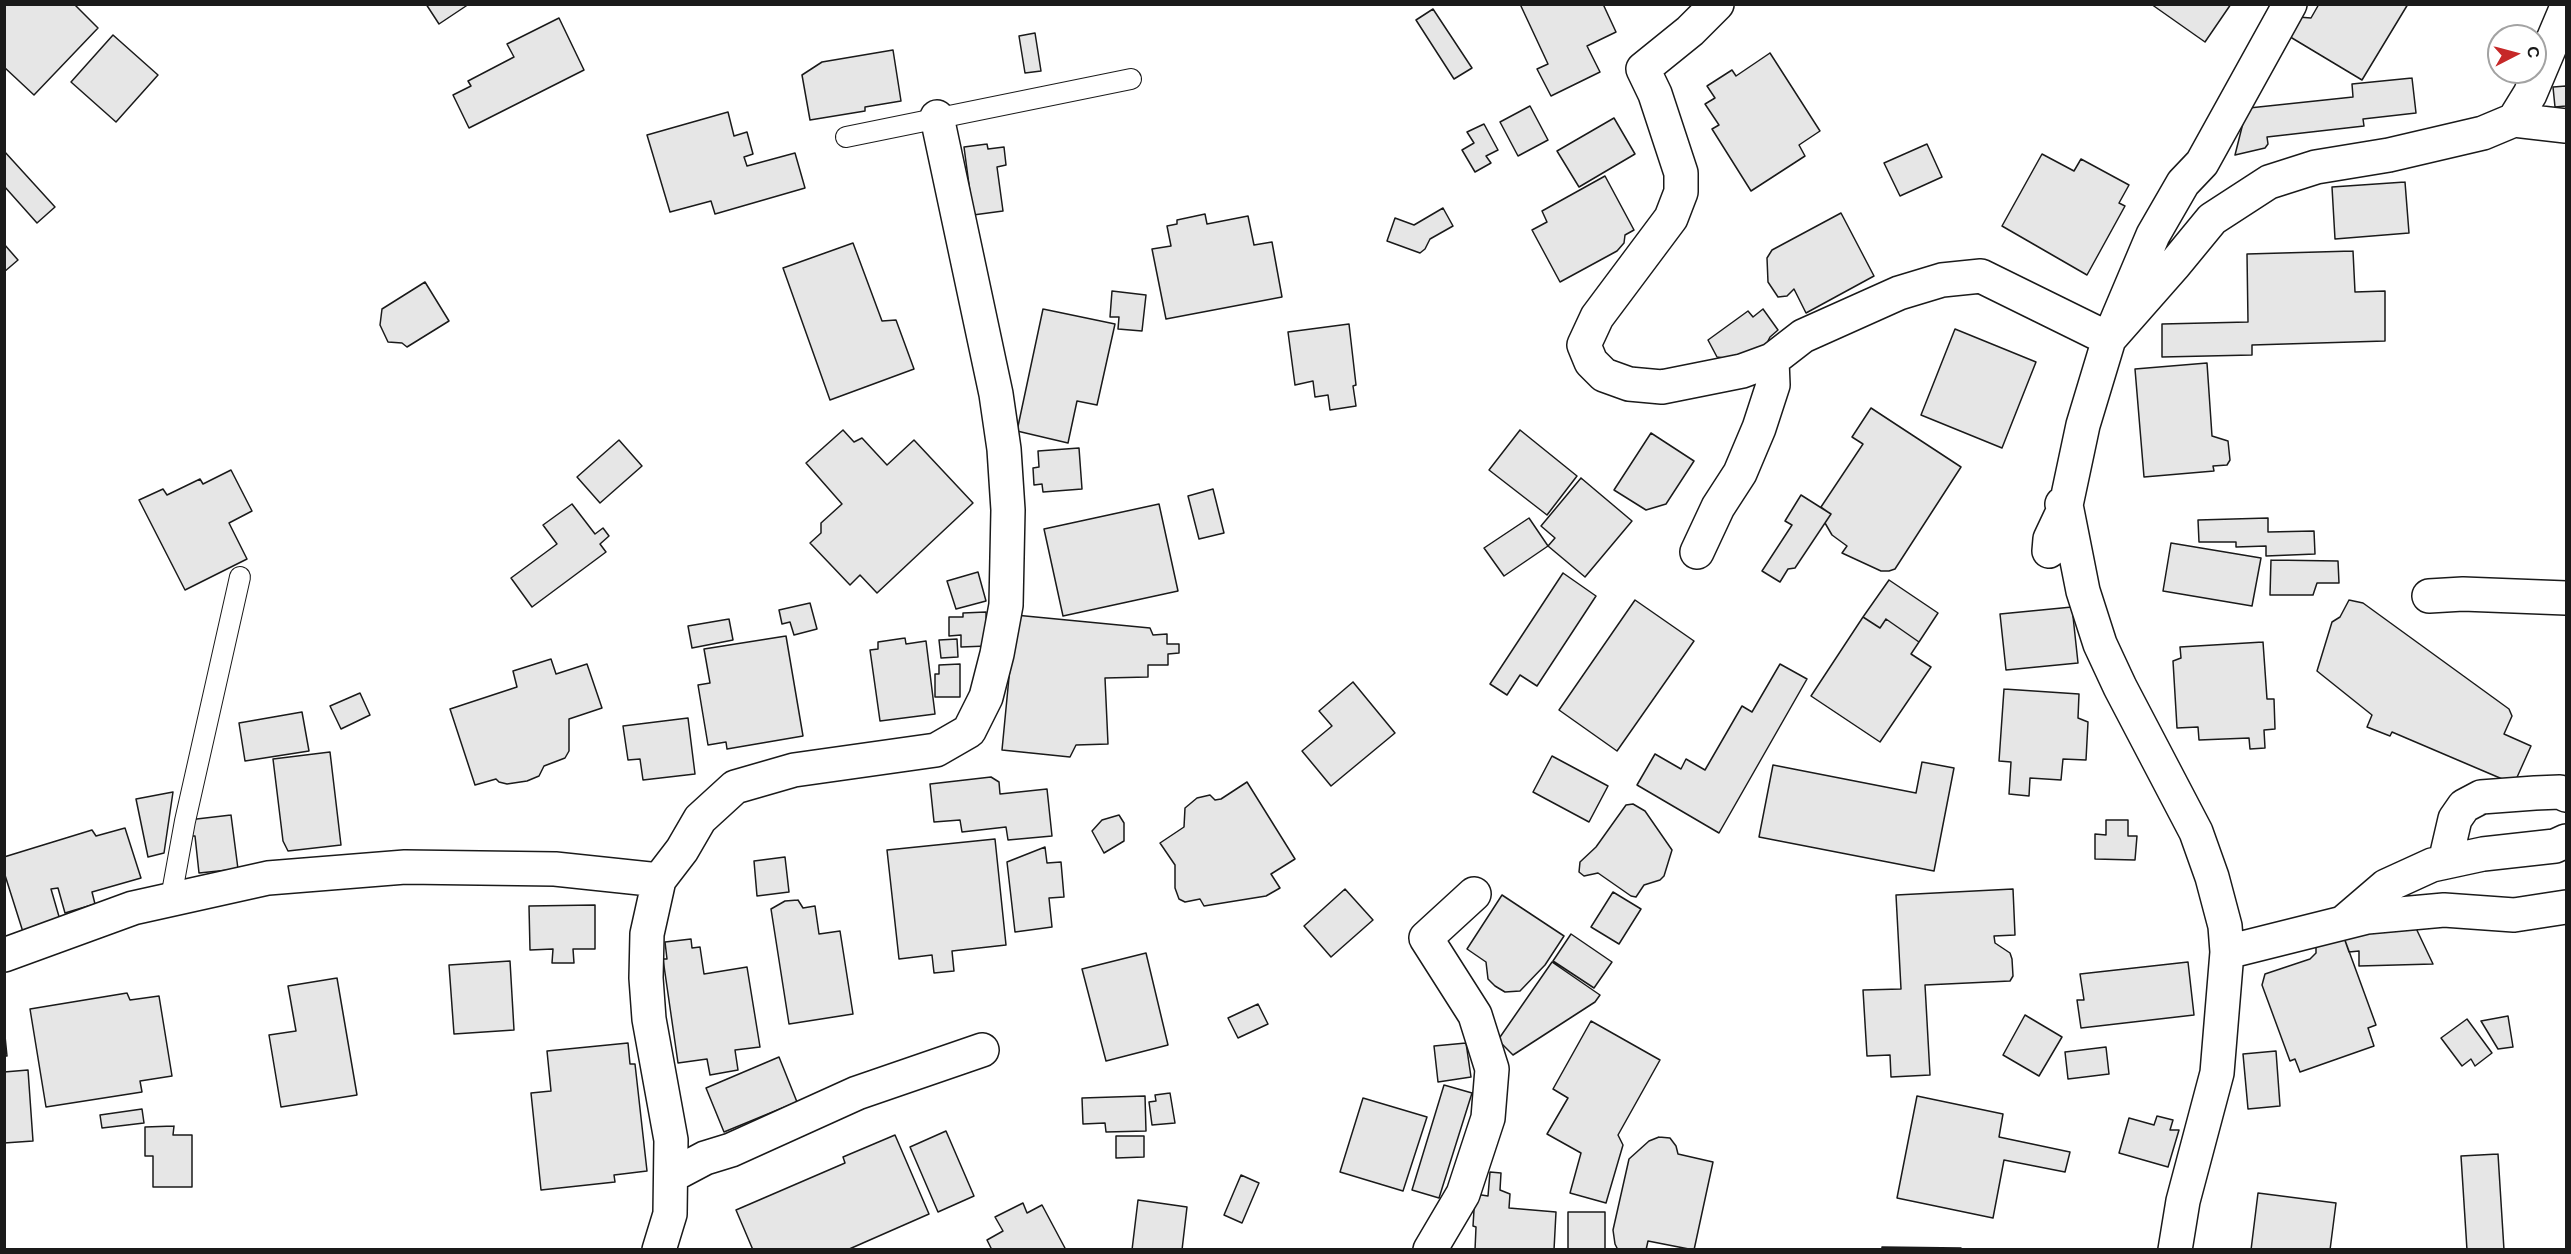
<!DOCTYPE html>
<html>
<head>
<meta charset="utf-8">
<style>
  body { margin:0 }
  #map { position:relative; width:2571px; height:1254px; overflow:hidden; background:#fff; font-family:"Work Sans",sans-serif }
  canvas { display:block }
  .frame { position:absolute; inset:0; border:6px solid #1a1a1a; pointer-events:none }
  .north { position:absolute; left:2487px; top:24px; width:60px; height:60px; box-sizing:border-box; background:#fff; border:2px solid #a3a3a3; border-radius:50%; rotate:84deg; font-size:16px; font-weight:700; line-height:24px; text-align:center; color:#1a1a1a }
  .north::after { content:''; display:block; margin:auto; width:21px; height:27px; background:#c62828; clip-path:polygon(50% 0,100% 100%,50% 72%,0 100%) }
</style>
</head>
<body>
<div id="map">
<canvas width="2571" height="1254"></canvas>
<div class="frame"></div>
<div class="north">С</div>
</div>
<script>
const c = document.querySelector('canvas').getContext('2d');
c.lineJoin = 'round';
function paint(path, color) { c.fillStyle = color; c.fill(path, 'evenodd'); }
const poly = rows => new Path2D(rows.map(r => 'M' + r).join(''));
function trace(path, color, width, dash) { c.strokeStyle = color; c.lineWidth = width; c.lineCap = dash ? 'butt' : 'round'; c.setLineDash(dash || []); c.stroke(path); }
const building = poly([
  [4,4,74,4,98,28,34,95,4,67,4,4],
  [426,4,469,4,439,24,426,4],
  [1520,4,1603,4,1616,32,1587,46,1600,72,1551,96,1537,69,1548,64,1520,4],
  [2151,4,2231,4,2205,42,2151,4],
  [2319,4,2408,4,2362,80,2287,35,2298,17,2311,18,2319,4],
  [1433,9,1472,68,1454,79,1416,20,1433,9],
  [559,18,584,70,469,128,453,95,471,86,468,81,514,57,507,44,559,18],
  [1035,33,1041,71,1025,73,1019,36,1035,33],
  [113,35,158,75,116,122,71,82,113,35],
  [893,50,901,101,865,107,865,111,810,120,802,75,822,62,893,50],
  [1770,53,1820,131,1799,145,1805,156,1751,191,1712,129,1719,125,1705,104,1715,98,1707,86,1732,70,1736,76,1770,53],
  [2412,78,2416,113,2363,119,2364,126,2267,137,2268,144,2265,148,2235,155,2246,111,2249,108,2353,97,2352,84,2412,78],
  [2566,86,2566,106,2555,107,2553,87,2566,86],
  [1530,106,1548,140,1518,156,1500,122,1530,106],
  [728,112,734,136,747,132,753,154,744,157,747,166,795,153,805,188,715,214,711,201,670,212,647,135,728,112],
  [1614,118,1635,154,1579,187,1557,151,1614,118],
  [1484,124,1498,150,1486,156,1491,163,1475,172,1462,150,1474,143,1467,132,1484,124],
  [987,144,988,149,1004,147,1006,165,997,167,1003,211,973,215,964,147,987,144],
  [1927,144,1942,177,1900,196,1884,163,1927,144],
  [4,151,55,207,37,223,4,186,4,151],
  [2042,154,2074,171,2081,159,2129,185,2119,203,2125,206,2087,275,2002,226,2042,154],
  [1605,176,1634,230,1625,235,1624,243,1617,251,1560,282,1532,230,1547,222,1542,211,1605,176],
  [2405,182,2409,233,2335,239,2332,187,2405,182],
  [1443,208,1453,226,1430,239,1425,249,1420,253,1387,241,1395,218,1414,225,1443,208],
  [1841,213,1874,276,1806,313,1794,289,1787,296,1778,297,1768,282,1767,258,1772,250,1841,213],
  [1205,214,1207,224,1248,216,1254,245,1272,242,1282,297,1166,319,1152,249,1171,246,1167,226,1177,224,1177,220,1205,214],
  [853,243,882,321,896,320,914,369,830,400,783,268,853,243],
  [4,244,18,260,4,272,4,244],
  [2353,251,2355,292,2385,291,2385,341,2252,345,2252,355,2162,357,2162,324,2248,322,2247,254,2353,251],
  [425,282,449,321,407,347,402,343,388,342,380,325,382,309,425,282],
  [1112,291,1146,295,1142,331,1118,329,1119,317,1110,317,1112,291],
  [1043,309,1115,324,1097,405,1077,401,1068,443,1017,431,1043,309],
  [1763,309,1778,330,1770,337,1763,351,1731,359,1717,357,1708,340,1748,311,1753,317,1763,309],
  [1349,324,1356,385,1353,386,1356,406,1330,410,1328,395,1315,397,1313,381,1295,385,1288,332,1349,324],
  [1955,329,2036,362,2002,448,1921,415,1955,329],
  [2207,363,2212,436,2228,441,2230,460,2227,465,2213,466,2214,471,2144,477,2135,369,2207,363],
  [1871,408,1961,467,1895,569,1889,571,1881,571,1842,553,1847,546,1832,535,1825,523,1831,514,1821,507,1863,444,1852,437,1871,408],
  [843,430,854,442,862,438,887,465,914,440,973,503,877,593,860,575,850,585,810,543,821,533,821,523,842,504,806,463,843,430],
  [1520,430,1577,476,1547,515,1489,470,1520,430],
  [1651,433,1694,461,1666,504,1646,510,1614,490,1651,433],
  [619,440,642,466,600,503,577,477,619,440],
  [1079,448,1082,489,1043,492,1042,484,1034,485,1033,468,1039,467,1038,451,1079,448],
  [231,470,252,511,229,523,247,559,185,590,139,500,163,489,167,495,200,479,203,484,231,470],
  [1581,478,1632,521,1585,577,1548,546,1555,538,1541,526,1581,478],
  [1213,489,1224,533,1199,539,1188,496,1213,489],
  [1801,495,1831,514,1795,568,1788,569,1780,582,1762,571,1792,525,1785,521,1801,495],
  [572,504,595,534,603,528,609,536,600,544,606,552,532,607,511,578,557,544,543,525,572,504],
  [1159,504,1178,591,1063,616,1044,529,1159,504],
  [1529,518,1548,546,1504,576,1484,548,1529,518],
  [2268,518,2268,532,2314,531,2315,554,2266,556,2266,546,2236,547,2236,542,2199,542,2198,520,2268,518],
  [2171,543,2261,558,2252,606,2163,591,2171,543],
  [2271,560,2338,561,2339,583,2317,583,2313,595,2270,595,2271,560],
  [978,572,986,601,956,609,947,581,978,572],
  [1563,573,1596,596,1537,686,1520,675,1507,695,1490,684,1563,573],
  [1889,580,1938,613,1919,642,1886,619,1880,628,1863,617,1889,580],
  [1635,600,1694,641,1617,751,1559,710,1635,600],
  [2349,600,2363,603,2509,709,2512,716,2504,734,2531,746,2514,784,2392,732,2390,736,2367,727,2372,715,2317,671,2332,622,2340,617,2349,600],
  [810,603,817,629,794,635,790,622,782,624,779,610,810,603],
  [2072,607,2078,663,2006,670,2000,614,2072,607],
  [986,612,987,646,961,647,961,635,949,636,949,617,963,617,963,613,986,612],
  [1015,615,1150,628,1153,635,1167,634,1167,644,1179,644,1179,653,1168,654,1168,665,1148,665,1148,677,1105,678,1108,744,1076,745,1070,757,1002,750,1015,615],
  [1863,617,1880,628,1886,619,1919,642,1911,654,1931,667,1880,742,1811,696,1863,617],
  [729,619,733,640,692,648,688,626,729,619],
  [786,636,803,736,727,749,726,742,708,745,698,685,710,683,704,649,786,636],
  [905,638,906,644,926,641,935,714,880,721,870,650,878,649,878,642,905,638],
  [957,639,958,657,941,658,939,640,957,639],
  [2263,642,2267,699,2274,699,2275,729,2264,730,2265,748,2250,749,2249,738,2199,740,2198,727,2177,728,2173,661,2181,658,2180,647,2263,642],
  [551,659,556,674,587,664,602,708,569,719,569,751,565,758,544,766,539,776,527,781,507,784,499,782,496,779,475,785,450,709,517,687,513,671,551,659],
  [960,664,960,697,935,697,935,674,939,674,939,665,960,664],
  [1780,664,1807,679,1719,833,1637,785,1655,754,1681,769,1686,759,1705,770,1742,706,1752,712,1780,664],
  [1353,682,1395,733,1331,786,1302,751,1332,726,1319,711,1353,682],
  [2004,689,2079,694,2078,718,2088,722,2086,760,2063,759,2061,780,2030,778,2029,796,2009,794,2011,762,1999,761,2004,689],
  [360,693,370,715,341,729,330,706,360,693],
  [302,712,309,751,245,761,239,723,302,712],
  [688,718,695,774,643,780,640,759,628,760,623,726,688,718],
  [330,752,341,845,288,851,283,841,273,759,330,752],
  [1552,756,1608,786,1589,822,1533,792,1552,756],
  [1922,762,1954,768,1934,871,1759,837,1773,765,1916,793,1922,762],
  [991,777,999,782,1000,794,1047,789,1052,836,1008,840,1006,827,962,832,960,820,934,822,930,784,991,777],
  [1247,782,1295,859,1271,874,1280,888,1266,896,1204,906,1200,899,1185,902,1179,899,1175,888,1175,865,1160,843,1184,827,1185,808,1197,798,1210,795,1215,800,1221,799,1247,782],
  [173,792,164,853,148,857,136,799,173,792],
  [1633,804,1645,811,1672,850,1664,876,1660,880,1644,885,1636,897,1631,896,1598,873,1584,876,1579,872,1580,862,1596,847,1626,805,1633,804],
  [231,815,238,869,199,873,195,836,190,836,188,820,231,815],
  [1119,815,1124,823,1124,841,1104,853,1092,831,1102,820,1119,815],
  [2106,820,2128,820,2128,836,2137,836,2135,860,2095,859,2095,834,2106,835,2106,820],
  [125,828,141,878,92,892,95,904,65,913,58,888,51,889,60,920,23,932,4,872,4,857,92,830,96,836,125,828],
  [995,839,1006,945,952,951,954,971,934,973,932,955,899,959,887,850,995,839],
  [1045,847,1047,863,1061,862,1064,897,1049,898,1052,927,1015,932,1007,862,1045,847],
  [785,857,789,892,757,896,754,861,785,857],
  [1345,889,1373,920,1331,957,1304,926,1345,889],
  [2013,889,2015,935,1994,936,1995,943,2010,953,2012,959,2013,976,2010,981,1925,985,1930,1075,1891,1077,1890,1055,1867,1056,1863,990,1901,989,1896,895,2013,889],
  [1613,892,1641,909,1619,944,1591,927,1613,892],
  [1502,895,1564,936,1545,965,1520,991,1505,992,1495,986,1488,979,1486,962,1467,949,1502,895],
  [798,900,803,908,815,906,819,934,840,931,853,1014,789,1024,771,909,785,901,798,900],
  [595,905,595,949,573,949,574,963,552,963,553,949,530,950,529,906,595,905],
  [2414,924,2433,964,2359,966,2359,951,2349,952,2342,932,2414,924],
  [2342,932,2376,1025,2368,1028,2374,1046,2300,1072,2295,1059,2290,1061,2262,985,2265,974,2310,959,2316,953,2316,942,2342,932],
  [1571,934,1612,962,1594,988,1553,961,1571,934],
  [691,939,692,948,700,947,704,974,747,967,760,1047,735,1050,738,1070,710,1075,707,1059,678,1063,663,959,667,959,665,942,691,939],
  [1146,953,1168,1045,1106,1061,1082,969,1146,953],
  [510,961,514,1030,454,1034,449,965,510,961],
  [1552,962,1600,995,1595,1002,1513,1055,1498,1040,1552,962],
  [2188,962,2194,1015,2081,1028,2077,1000,2084,1000,2080,974,2188,962],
  [337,978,357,1095,281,1107,269,1035,296,1031,288,986,337,978],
  [127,993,130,1000,159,996,172,1076,140,1081,142,1092,46,1107,30,1009,127,993],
  [1258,1004,1268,1024,1238,1038,1228,1018,1258,1004],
  [2025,1015,2062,1037,2039,1076,2003,1055,2025,1015],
  [2508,1016,2513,1047,2498,1049,2481,1021,2508,1016],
  [2467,1019,2492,1053,2475,1066,2471,1059,2462,1066,2441,1038,2467,1019],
  [1591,1021,1660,1060,1618,1135,1623,1145,1606,1203,1570,1193,1581,1153,1547,1134,1568,1098,1553,1089,1591,1021],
  [4,1026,7,1056,4,1056,4,1026],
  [628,1043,630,1064,635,1064,647,1171,614,1175,615,1182,541,1190,531,1093,551,1091,547,1051,628,1043],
  [1466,1043,1471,1077,1438,1082,1434,1046,1466,1043],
  [2106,1047,2109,1074,2068,1079,2065,1052,2106,1047],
  [2276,1051,2280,1106,2248,1109,2243,1054,2276,1051],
  [779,1057,797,1102,724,1132,706,1088,779,1057],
  [28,1070,33,1141,4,1143,4,1072,28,1070],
  [1444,1085,1472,1093,1439,1198,1412,1190,1444,1085],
  [1170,1093,1175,1123,1152,1125,1149,1102,1156,1101,1155,1095,1170,1093],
  [1145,1096,1146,1131,1106,1132,1105,1123,1083,1124,1082,1098,1145,1096],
  [1917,1096,2003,1114,1999,1137,2070,1152,2065,1172,2004,1160,1993,1218,1897,1198,1917,1096],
  [1363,1098,1427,1117,1403,1191,1340,1172,1363,1098],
  [142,1109,144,1123,102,1128,100,1115,142,1109],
  [2157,1116,2173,1120,2170,1130,2179,1130,2168,1167,2119,1153,2129,1118,2154,1125,2157,1116],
  [174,1126,173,1135,192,1135,192,1187,153,1187,153,1156,145,1156,145,1127,174,1126],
  [946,1131,974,1196,938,1212,910,1147,946,1131],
  [895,1135,929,1214,847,1250,753,1250,736,1210,845,1163,843,1157,895,1135],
  [1116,1136,1144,1136,1144,1157,1116,1158,1116,1136],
  [1659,1137,1670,1138,1676,1146,1678,1154,1713,1162,1694,1250,1648,1241,1646,1250,1618,1250,1615,1244,1613,1230,1629,1159,1649,1141,1659,1137],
  [2498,1154,2504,1250,2467,1250,2461,1156,2498,1154],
  [1490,1172,1501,1173,1500,1190,1510,1194,1509,1208,1556,1212,1554,1250,1475,1250,1476,1227,1473,1226,1475,1194,1488,1196,1490,1172],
  [1241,1175,1259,1183,1242,1223,1224,1215,1241,1175],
  [2258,1193,2336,1203,2330,1250,2251,1250,2258,1193],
  [1138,1200,1187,1207,1182,1250,1132,1250,1138,1200],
  [1023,1203,1027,1213,1042,1205,1066,1250,992,1250,987,1240,1003,1231,995,1217,1023,1203],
  [1568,1212,1605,1212,1605,1250,1568,1250,1568,1212],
  [1882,1247,1961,1248,1961,1250,1882,1250,1882,1247]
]);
paint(building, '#e6e6e6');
trace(building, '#1a1a1a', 1.5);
const lane = poly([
  [846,137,1131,79],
  [171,898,185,821,240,577]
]);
const street = poly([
  [1717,4,1690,31,1643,69,1655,94,1681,173,1681,192,1671,218,1597,317,1584,345,1591,362,1604,375,1629,384,1662,387,1742,371,1772,360,1803,336,1899,293,1942,280,1981,276,2109,339,2175,264,2212,219,2269,182,2316,167,2389,155,2483,133,2514,120,2530,94,2566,9],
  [2514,120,2566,126],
  [2049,551,2050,539,2066,505,2062,504],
  [1697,552,1718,507,1740,473,1759,428,1773,385,1772,360],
  [2429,596,2463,594,2566,598],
  [2445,862,2455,819,2464,806,2481,797,2535,793,2560,792,2566,795],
  [2344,922,2386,886,2432,865,2483,854,2555,846,2566,841],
  [2227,952,2367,917,2444,910,2514,915,2566,907],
  [4,955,133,908,268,878,405,867,555,869,659,880],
  [671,1176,705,1158,731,1150,857,1093,982,1050],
  [659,1250,670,1214,671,1140,649,1019,646,978,647,934,659,880,682,850,700,819,735,787,794,770,936,750,969,731,986,697,997,654,1006,605,1008,510,1004,449,996,394,937,117],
  [1430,1250,1463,1194,1488,1118,1492,1069,1475,1015,1426,938,1474,894],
  [2175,1250,2183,1201,2217,1073,2227,952,2225,926,2212,877,2196,832,2120,687,2100,644,2083,591,2066,505,2083,425,2109,339,2153,235,2183,183,2202,163,2290,4]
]);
trace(lane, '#1a1a1a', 22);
trace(street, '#1a1a1a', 36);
trace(lane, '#fff', 20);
trace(street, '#fff', 33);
</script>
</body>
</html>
